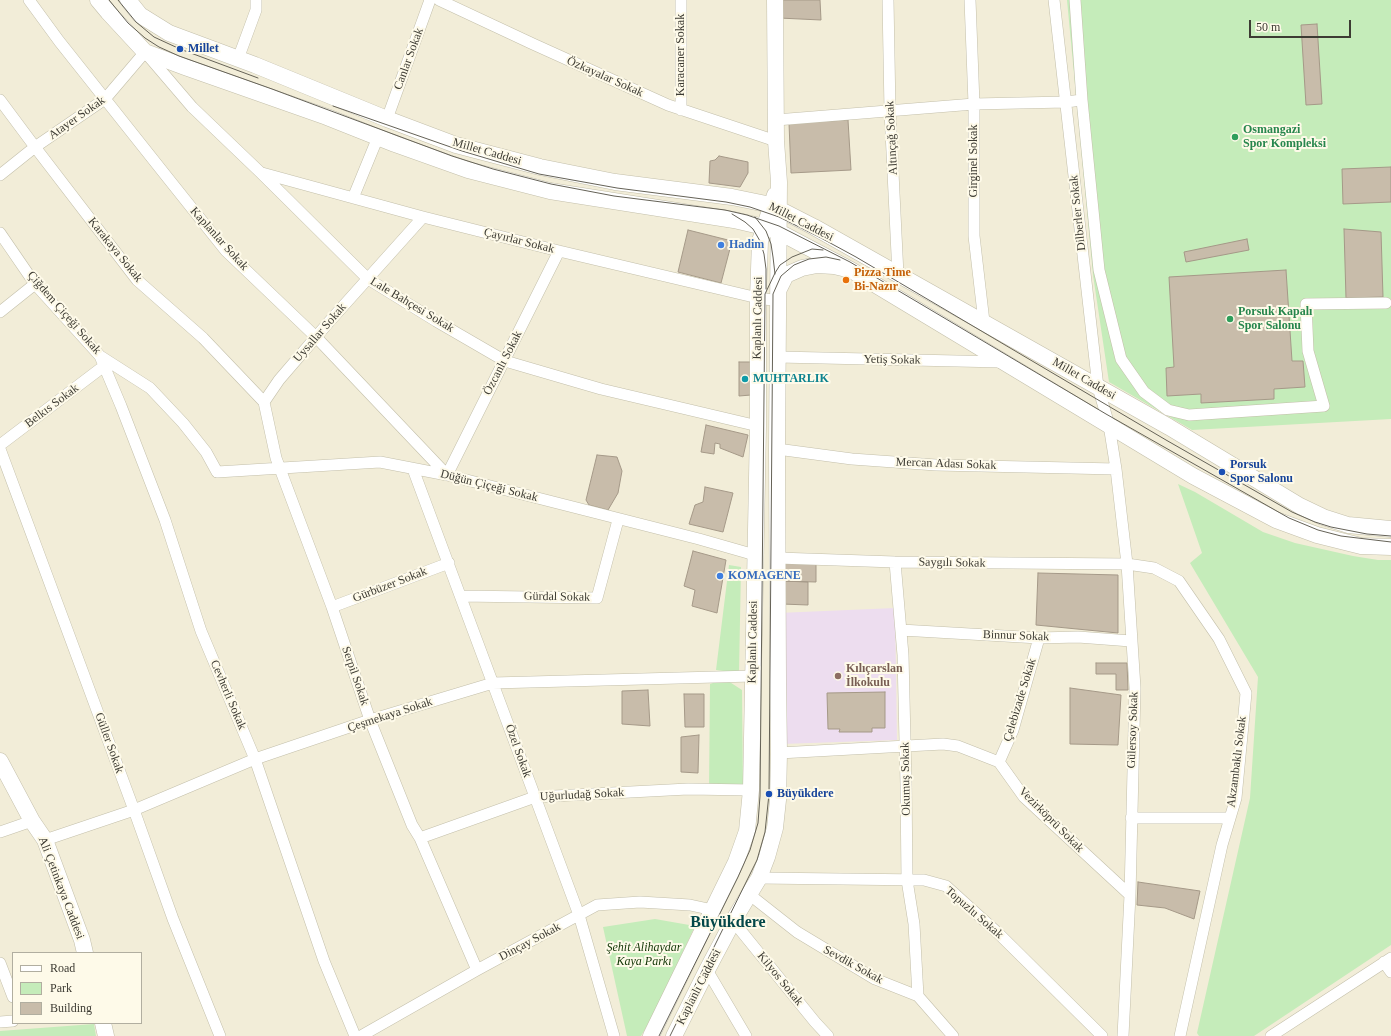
<!DOCTYPE html>
<html>
<head>
<meta charset="utf-8">
<style>
  body { margin:0 }
  #map { position:relative; width:1391px; height:1036px; overflow:hidden; background:#f2edd8; font-family:"Times New Roman",serif }
  canvas { display:block }
  .legend { position:absolute; left:12px; top:952px; width:130px; height:72px; box-sizing:border-box; background:#fefae9; border:1px solid #b1aea0; margin:0; padding:5px 7px; list-style:none; font-size:12px; color:#3d3b33 }
  .legend li { display:flex; align-items:center; gap:8px; height:20px }
  .legend b { width:20px; border:1px solid #b1aea0 }
  .scale { position:absolute; left:1249px; top:20px; width:102px; height:18px; box-sizing:border-box; border:2px solid #3d3b33; border-top:0; padding-left:5px; font-size:12px; line-height:14px; white-space:nowrap; color:#3d3b33; -webkit-text-stroke:3px #fefae9; paint-order:stroke }
</style>
</head>
<body>
<div id="map">
<canvas width="1391" height="1036"></canvas>
<ul class="legend">
<li><b style="height:5px;background:#fff"></b>Road</li>
<li><b style="height:11px;background:#c5ecba"></b>Park</li>
<li><b style="height:11px;background:#c8bcaa"></b>Building</li>
</ul>
<div class="scale">50 m</div>
</div>
<script>
const c = document.querySelector('canvas').getContext('2d');
c.lineJoin = 'round';
function paint(path, color) { c.fillStyle = color; c.fill(path, 'evenodd'); }
const poly = rows => new Path2D(rows.map(r => 'M' + r).join(''));
function trace(path, color, width, dash) { c.strokeStyle = color; c.lineWidth = width; c.lineCap = dash ? 'butt' : 'round'; c.setLineDash(dash || []); c.stroke(path); }
function label(font, color, halo, rows, align = 'center') {
  c.font = font + ' "Times New Roman",serif'; c.lineWidth = 4; c.setLineDash([]); c.textBaseline = 'middle'; c.strokeStyle = halo; c.fillStyle = color; for (const [text, x, y, turn = 0] of rows) {
    c.save(); c.translate(x, y); c.rotate((+turn || 0) * Math.PI / 180); c.textAlign = isNaN(turn) ? turn : align; if (halo) c.strokeText(text, 0, 0); c.fillText(text, 0, 0); c.restore();
  }
}
paint(poly([
  [895,608,897,740,782,744,778,613]
]), '#edddef');
paint(poly([
  [1067,0,1391,0,1391,419,1192,430,1109,382,1093,275],
  [1178,484,1195,492,1263,532,1295,543,1353,556,1378,560,1391,560,1391,945,1254,1036,1199,1036,1197,1033,1250,798,1258,677,1190,563,1202,553],
  [729,565,741,567,739,673,716,670],
  [725,679,742,690,743,790,709,790,710,684],
  [655,919,695,926,653,1016,641,1036,627,1036,603,927],
  [94,1024,96,1036,0,1036,0,1031]
]), '#c5ecba');
const building = poly([
  [779,0,820,0,821,20,779,18,779,0],
  [1317,24,1322,104,1306,105,1301,25,1317,24],
  [848,120,851,170,791,173,789,123,848,120],
  [719,156,748,162,748,173,740,187,709,183,710,161,715,160,719,156],
  [1391,167,1391,202,1343,204,1342,169,1391,167],
  [1344,229,1381,232,1383,297,1346,298,1344,229],
  [688,230,732,241,721,283,678,272,688,230],
  [1247,239,1249,250,1186,262,1184,252,1247,239],
  [1286,270,1292,361,1303,361,1305,387,1274,389,1274,399,1201,403,1201,394,1167,396,1166,368,1174,367,1169,277,1286,270],
  [739,362,751,362,751,395,739,396,739,362],
  [706,425,748,435,743,457,720,448,720,444,715,443,714,454,701,452,706,425],
  [597,455,617,457,622,471,618,493,608,510,589,505,586,500,597,455],
  [705,487,733,493,723,532,689,524,695,505,703,502,705,487],
  [693,551,726,560,717,613,692,606,695,590,684,586,693,551],
  [782,561,816,562,816,582,782,581,782,561],
  [1038,573,1118,575,1118,633,1036,625,1038,573],
  [782,581,808,582,808,605,782,604,782,581],
  [1096,663,1127,663,1128,690,1116,690,1116,674,1096,674,1096,663],
  [1070,688,1121,695,1118,745,1070,744,1070,688],
  [648,690,650,726,622,724,622,691,648,690],
  [885,692,885,728,872,728,872,732,839,732,840,729,828,729,827,693,885,692],
  [684,694,704,694,704,727,685,727,684,694],
  [699,735,698,773,681,772,681,737,699,735],
  [1138,882,1200,891,1194,919,1165,908,1137,905,1138,882]
]);
paint(building, '#c8bcaa');
trace(building, '#a59988', 1);
const minor = poly([
  [29,0,59,41,163,172,226,251,316,337,447,475],
  [439,0,533,44,668,105,776,141],
  [681,0,681,110],
  [888,0,890,111,898,275],
  [970,0,974,104,974,236,984,322],
  [1054,0,1098,387,1109,425,1116,469,1127,564,1135,688,1130,895,1123,1036],
  [238,59,256,10,256,0],
  [0,100,35,147,137,280,203,338,264,402],
  [1082,100,1099,270,1121,359,1144,392,1168,410,1189,415,1324,406,1308,351,1306,304,1386,303],
  [387,119,430,0],
  [776,120,974,104,1066,102,1082,100,1075,0],
  [262,173,423,217,559,251,758,298,779,301],
  [0,175,35,147,105,99,145,52,192,107,261,173,368,279,436,321,505,361,601,389,758,426],
  [353,198,378,137],
  [423,217,328,323,279,380,264,402,276,458,332,607,370,720,412,825,420,838,477,970],
  [0,233,35,284,100,356,150,388,183,423,206,452,217,472,380,462,447,475,699,539,755,555],
  [0,312,35,284],
  [100,356,121,406,165,520,201,631,255,759,324,961,355,1036],
  [778,357,1002,362],
  [0,445,104,366],
  [0,449,134,810,173,919,220,1036],
  [777,449,852,459,936,465,1116,469],
  [413,469,579,915,614,1036],
  [447,475,559,251],
  [778,558,895,562,1127,564,1154,568,1179,581,1219,639,1246,693,1236,798,1222,845,1180,1036],
  [895,562,903,655,906,784,907,880,914,924,918,996],
  [461,596,597,598,618,520],
  [332,607,449,563],
  [901,630,1039,638,1078,637,1131,641],
  [779,753,943,744,958,746,999,762,1024,797,1130,895],
  [999,762,1013,730,1039,638],
  [1131,818,1230,818],
  [0,832,32,821],
  [420,838,535,797,688,789,751,790],
  [45,840,134,810,255,759,370,720,493,683,753,676],
  [759,878,924,880,946,886,999,934,1102,1036],
  [750,895,797,932,875,979,918,996,953,1036],
  [733,921,815,1022,828,1036],
  [1384,962,1391,972],
  [0,963,13,997],
  [707,970,746,1036],
  [0,1022,13,1021],
  [361,1036,477,970,597,905,640,902,690,905,713,910],
  [1271,1036,1391,958]
]);
const secondary = poly([
  [98,0,108,12,145,52,185,67,327,117,395,144,468,170,550,191,734,220,764,227,779,232,851,270],
  [128,0,140,15,169,33,255,65,387,119,456,145,540,167,615,182,732,197,771,205,814,227,1169,427,1300,506,1323,517,1348,525,1391,529],
  [779,289,786,275,802,268,817,265,834,266,851,270,1193,476,1276,520,1317,535,1361,546,1391,547],
  [0,761,32,821,45,840,82,940,85,953],
  [103,1023,106,1036],
  [651,1036,736,862,747,831,751,790,758,426,758,298,760,241,775,195],
  [674,1036,707,970,733,921,759,878,767,857,775,828,778,800,779,753,778,679,777,449,779,182,776,141,775,0]
]);
trace(minor, '#c3bfaa', 12);
trace(secondary, '#c3bfaa', 17);
trace(minor, '#fff', 11);
trace(secondary, '#fff', 16);
trace(poly([
  [109,0,128,23,145,38,159,47,179,56,272,89,452,156,493,169,551,184,614,196,725,210,747,215,779,226,850,262,1106,414,1289,518,1318,530,1341,536,1391,542],
  [118,0,136,22,154,37,180,49,258,78],
  [333,106,462,151,539,174,617,188,726,202,750,207,779,217,821,238,856,257,1166,440,1292,512,1315,522,1331,527,1367,534,1391,536],
  [732,214,745,222,753,229,760,241,764,254,766,269,766,289],
  [755,217,766,231,771,244,773,257,775,274],
  [659,1036,738,877,750,850,758,823,760,796,765,294,775,273,780,265,792,257,812,249,823,250],
  [670,1036,757,860,765,832,769,794,773,294,781,276,794,265,809,259,826,257,840,260]
]), '#656257', 1);
for (const [x, y, r, color] of [
  [180,49,4,"#1a4fb4"],
  [1235,137,4,"#2e9e5b"],
  [721,245,4,"#3f7fe0"],
  [846,280,4,"#e8710a"],
  [1230,319,4,"#2e9e5b"],
  [745,379,4,"#0f9aa8"],
  [1222,472,4,"#1a4fb4"],
  [720,576,4,"#3f7fe0"],
  [838,676,4,"#8d6e63"],
  [769,794,4,"#1a4fb4"]
]) { const dot = new Path2D(); dot.arc(x, y, r, 0, 2 * Math.PI); c.fillStyle = color; c.fill(dot); trace(dot, '#fefae9', 1.5); }
label('bold 12px', '#164399', '#fefae9', [
  ["Millet",188,49],
  ["Porsuk",1230,465],
  ["Spor Salonu",1230,479],
  ["Büyükdere",777,794]
], 'left');
label('12px', '#3d3b33', '#fefae9', [
  ["Karacaner Sokak",681,55,-90],
  ["Canlar Sokak",409,59,-70],
  ["Özkayalar Sokak",605,77,24],
  ["Atayer Sokak",77,118,-35],
  ["Altınçağ Sokak",892,138,-93],
  ["Millet Caddesi",487,152,16],
  ["Girginel Sokak",974,161,-90],
  ["Dilberler Sokak",1078,213,-96],
  ["Millet Caddesi",801,222,27],
  ["Kaplanlar Sokak",219,239,48],
  ["Çayırlar Sokak",519,241,14],
  ["Karakaya Sokak",115,250,51],
  ["Lale Bahçesi Sokak",412,305,31],
  ["Çiğdem Çiçeği Sokak",64,313,49],
  ["Kaplanlı Caddesi",758,318,-89],
  ["Uysallar Sokak",320,333,-49],
  ["Yetiş Sokak",892,360,1],
  ["Özcanlı Sokak",503,363,-63],
  ["Millet Caddesi",1084,379,30],
  ["Belkıs Sokak",52,406,-37],
  ["Mercan Adası Sokak",946,464,2],
  ["Düğün Çiçeği Sokak",489,486,14],
  ["Saygılı Sokak",952,563,1],
  ["Gürbüzer Sokak",390,585,-21],
  ["Gürdal Sokak",557,597,1],
  ["Binnur Sokak",1016,636,2],
  ["Kaplanlı Caddesi",753,642,-89],
  ["Serpil Sokak",355,676,71],
  ["Cevherli Sokak",228,695,67],
  ["Çelebizade Sokak",1020,700,-73],
  ["Çeşmekaya Sokak",390,715,-18],
  ["Gülersoy Sokak",1133,730,-88],
  ["Güller Sokak",109,743,70],
  ["Özel Sokak",518,751,70],
  ["Akzambaklı Sokak",1237,762,-83],
  ["Okumuş Sokak",906,779,-91],
  ["Uğurludağ Sokak",582,795,-3],
  ["Vezirköprü Sokak",1051,820,45],
  ["Ali Çetinkaya Caddesi",61,888,69],
  ["Topuzlu Sokak",974,913,41],
  ["Dinçay Sokak",530,942,-28],
  ["Sevdik Sokak",853,965,29],
  ["Kilyos Sokak",780,979,51],
  ["Kaplanlı Caddesi",699,987,-63]
]);
label('bold 12px', '#27864d', '#fefae9', [
  ["Osmangazi",1243,130],
  ["Spor Kompleksi",1243,144],
  ["Porsuk Kapalı",1238,312],
  ["Spor Salonu",1238,326]
], 'left');
label('bold 12px', '#366cbe', '#fefae9', [
  ["Hadim",729,245],
  ["KOMAGENE",728,576]
], 'left');
label('bold 12px', '#c56008', '#fefae9', [
  ["Pizza Time",854,273],
  ["Bi-Nazır",854,287]
], 'left');
label('bold 12px', '#0d838f', '#fefae9', [
  ["MUHTARLIK",753,379]
], 'left');
label('bold 12px', '#785e54', '#fefae9', [
  ["Kılıçarslan",846,669],
  ["İlkokulu",846,683]
], 'left');
label('italic 12px', '#0f3303', '#fefae9', [
  ["Şehit Alihaydar",644,948],
  ["Kaya Parkı",644,962]
]);
label('bold 16px', '#034749', '#fefae9', [
  ["Büyükdere",728,923]
]);
</script>
</body>
</html>
